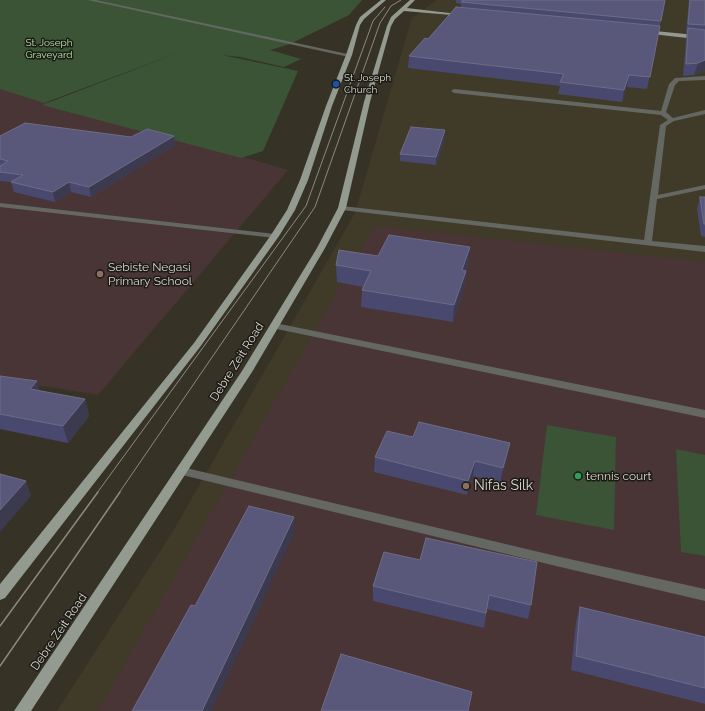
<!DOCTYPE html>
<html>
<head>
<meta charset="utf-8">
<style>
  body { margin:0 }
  canvas { display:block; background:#363326 }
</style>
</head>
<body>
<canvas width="705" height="711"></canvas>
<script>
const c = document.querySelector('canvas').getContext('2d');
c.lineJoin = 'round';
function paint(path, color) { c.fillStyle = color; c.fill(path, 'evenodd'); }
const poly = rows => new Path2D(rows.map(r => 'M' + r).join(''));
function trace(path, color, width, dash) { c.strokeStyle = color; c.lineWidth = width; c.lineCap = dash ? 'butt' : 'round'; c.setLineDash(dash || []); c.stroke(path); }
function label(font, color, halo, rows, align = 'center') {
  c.font = font + ' Raleway,sans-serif'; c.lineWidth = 3; c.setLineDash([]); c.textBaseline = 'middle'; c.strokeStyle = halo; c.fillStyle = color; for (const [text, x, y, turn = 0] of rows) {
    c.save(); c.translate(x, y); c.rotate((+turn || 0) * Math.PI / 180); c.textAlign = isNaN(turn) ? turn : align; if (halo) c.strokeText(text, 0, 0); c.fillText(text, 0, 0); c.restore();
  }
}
paint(poly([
  [437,0,705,0,705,711,57,711,172,533,355,213,412,18]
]), '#403b28');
paint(poly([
  [0,87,288,170,98,395,0,379],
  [375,226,705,262,705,711,98,711]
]), '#493436');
paint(poly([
  [0,0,362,0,349,15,290,44,270,50,301,59,284,67,240,57,222,55,298,71,263,151,241,158,42,105,183,51,44,103,0,89],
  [547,425,616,437,614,530,536,515],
  [676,449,705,455,705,556,681,552]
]), '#3a5435');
paint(poly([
  [88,0,96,0,352,55,349,57,88,0],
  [705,76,705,80,679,81,675,85,666,112,673,118,705,110,705,114,674,121,666,126,658,195,705,185,705,189,657,199,652,241,705,246,705,252,342,210,338,208,342,206,644,240,660,125,668,120,661,115,454,93,451,91,454,89,661,111,669,84,675,78,705,76],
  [0,203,275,234,279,236,275,238,0,207,0,203],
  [275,323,705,410,705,418,272,328,270,326,275,323],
  [182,467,556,556,705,589,705,601,556,566,178,474,176,471,178,468,182,467]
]), '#646762');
paint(poly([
  [381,0,386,0,364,19,360,25,352,55,332,106,308,180,295,210,279,236,200,347,5,598,0,600,0,584,194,343,271,235,287,210,300,180,326,106,346,55,356,25,360,17,381,0],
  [410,0,415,0,407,8,466,15,464,16,404,11,395,19,391,26,370,102,346,208,325,248,252,372,31,711,14,711,242,371,317,248,338,208,364,102,387,26,391,17,410,0],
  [645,30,705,36,705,40,643,33,643,31,645,30]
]), '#939a8f');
trace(poly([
  [97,493,306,206,373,21,385,7],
  [119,493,315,207,380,23,391,6,401,0]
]), '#8c897f', 1);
trace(poly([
  [0,626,98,492],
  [0,666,120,492]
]), '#8c897f', 1.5);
paint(poly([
  [456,0,665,0,647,89,627,87,622,102,558,94,560,86,408,68,409,56,461,7,461,4,456,3],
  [689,0,705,0,705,71,694,75,683,76,686,40,687,33,686,33],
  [445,130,445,138,436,165,400,161,400,154],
  [0,136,131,137,174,136,175,145,91,197,71,192,55,202,14,192,11,182,0,181],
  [700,197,705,197,705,237,701,236,697,209],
  [470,247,468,263,466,271,464,288,453,322,361,307,362,290,363,287,337,282,336,265],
  [0,376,40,391,85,399,89,416,68,443,0,429],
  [413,437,507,458,500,483,473,476,467,495,374,472,375,457],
  [384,552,531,605,528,619,487,609,484,628,373,601,373,586],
  [580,607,705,637,705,704,571,670,576,622]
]), '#49496f');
paint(poly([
  [705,60,705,71,694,75,698,63],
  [629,75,627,87,622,102,624,90],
  [445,130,445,138,436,165,436,157],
  [174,136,175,145,91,197,89,187],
  [69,182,71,192,55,202,53,192],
  [470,247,468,263,460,287,462,270],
  [466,271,464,288,453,322,454,305],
  [37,381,42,398,30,389],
  [85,399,89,416,68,443,63,426],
  [510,443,507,458,500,483,503,468],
  [475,461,473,476,467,495,468,481],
  [26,481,31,496,0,532,0,510],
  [294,517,295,531,247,636,211,711,202,711]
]), '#3b3a4e');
const building = poly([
  [463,0,665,0,661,21,461,2,463,0],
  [690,0,705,0,705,25,688,24,690,0],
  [456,7,660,26,650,77,629,75,624,90,560,82,564,74,409,56,425,38,428,39,456,7],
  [688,28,705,30,705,60,698,63,686,64,688,28],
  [25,123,131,137,147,129,174,136,89,187,69,182,53,192,11,182,23,175,0,172,0,166,8,161,0,159,0,136,25,123],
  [411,127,445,130,436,157,400,154,411,127],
  [700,197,705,197,705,224,704,224,700,197],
  [389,235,470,247,462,270,466,271,454,305,362,290,371,271,336,265,339,250,378,256,389,235],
  [0,376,37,381,30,389,85,399,63,426,0,414,0,376],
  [419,422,510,443,503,468,475,461,468,481,375,457,387,431,413,437,419,422],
  [0,474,26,481,0,510,0,474],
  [249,506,294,517,245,621,202,711,132,711,191,605,195,606,249,506],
  [426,538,537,562,531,605,489,595,486,613,373,586,384,552,420,560,426,538],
  [580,607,705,637,705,688,576,656,580,607],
  [341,654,472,692,468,711,321,711,341,654]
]);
paint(building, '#59587a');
trace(building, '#6d6c87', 1);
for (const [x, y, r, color] of [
  [336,84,4,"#1a4fb4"],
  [100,274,4,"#8d6e63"],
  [578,476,4,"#2e9e5b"],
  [466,486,4,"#8d6e63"]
]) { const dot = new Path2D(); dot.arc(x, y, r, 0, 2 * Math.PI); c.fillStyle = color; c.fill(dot); trace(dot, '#1c1a15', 1.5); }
label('10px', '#b0e6a7', '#1c1a15', [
  ["St. Joseph",49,43],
  ["Graveyard",49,55]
]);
label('10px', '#dad8d0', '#1c1a15', [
  ["St. Joseph",344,78],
  ["Church",344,90]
], 'left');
label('12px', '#dad8d0', '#1c1a15', [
  ["Sebiste Negasi",108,267],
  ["Primary School",108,281],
  ["tennis court",586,476]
], 'left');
label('12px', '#dad8d0', '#1c1a15', [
  ["Debre Zeit Road",237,362,-58],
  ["Debre Zeit Road",59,632,-56]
]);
label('14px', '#dad8d0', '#1c1a15', [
  ["Nifas Silk",474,486]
], 'left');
</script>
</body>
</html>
